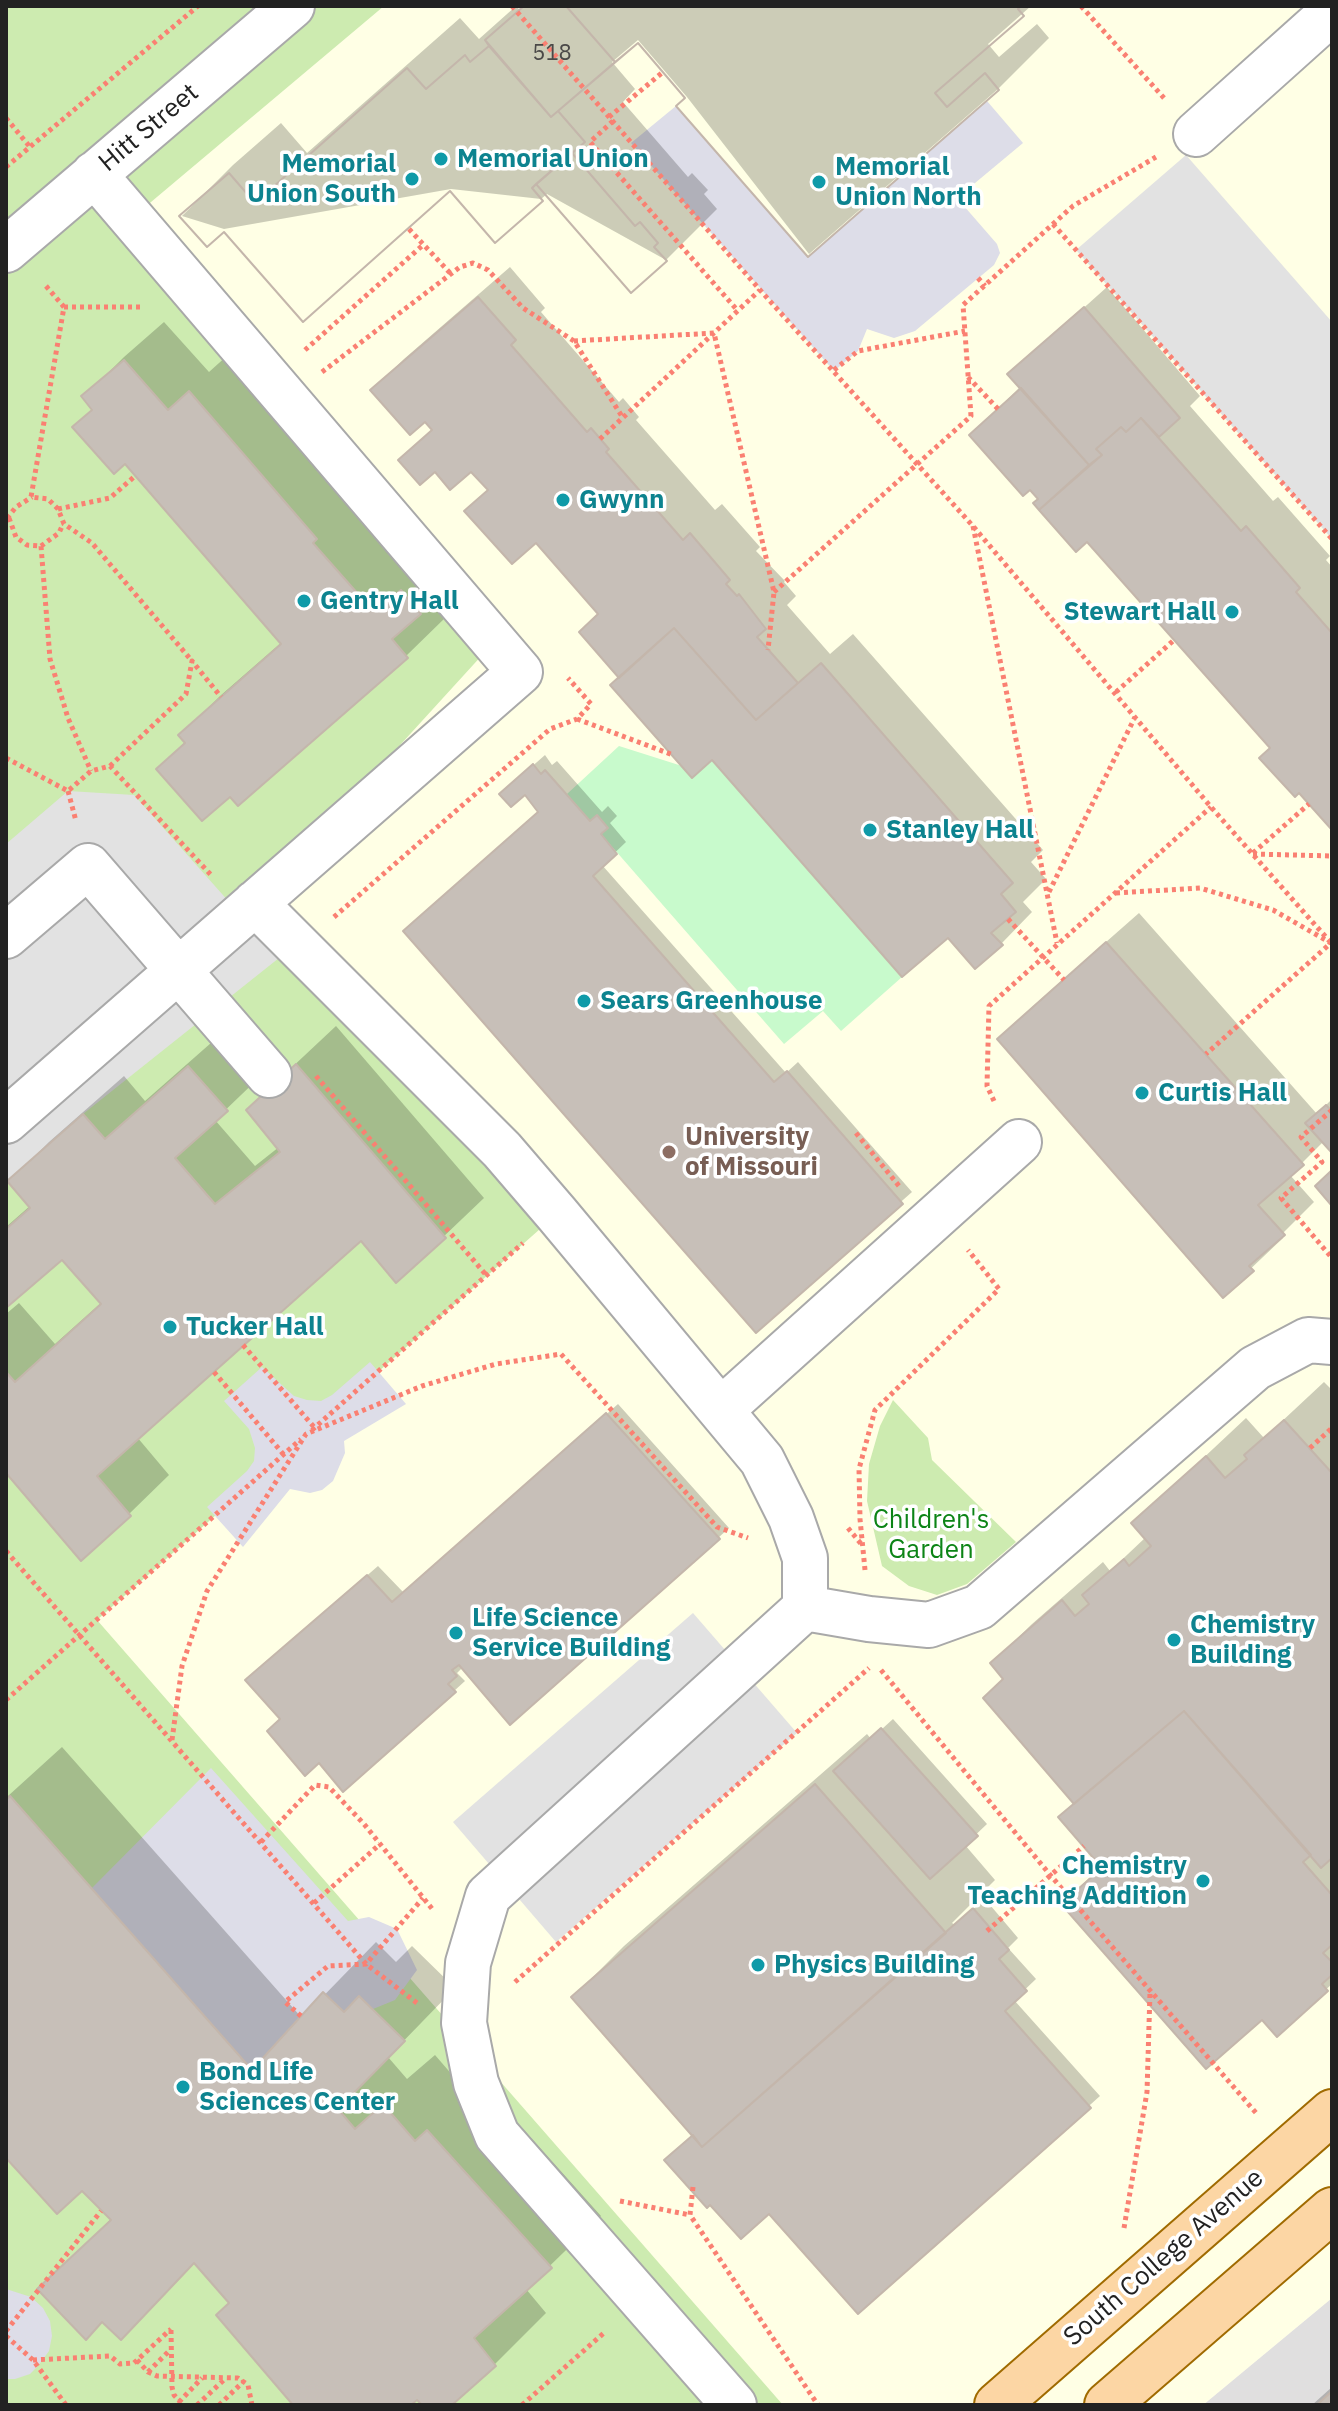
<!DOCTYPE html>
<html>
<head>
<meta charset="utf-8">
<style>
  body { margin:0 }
  #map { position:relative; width:1338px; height:2411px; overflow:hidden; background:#f2efe9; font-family:"IBM Plex Sans",sans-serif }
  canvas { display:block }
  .frame { position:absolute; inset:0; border:8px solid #222; pointer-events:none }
</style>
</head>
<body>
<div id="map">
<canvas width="1338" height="2411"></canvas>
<div class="frame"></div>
</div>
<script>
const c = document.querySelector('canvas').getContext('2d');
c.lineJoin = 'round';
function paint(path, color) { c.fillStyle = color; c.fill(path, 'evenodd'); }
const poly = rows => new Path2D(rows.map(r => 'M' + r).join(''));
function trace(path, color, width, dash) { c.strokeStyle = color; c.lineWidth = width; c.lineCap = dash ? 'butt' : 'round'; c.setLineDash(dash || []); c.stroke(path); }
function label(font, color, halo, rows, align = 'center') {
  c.font = font + ' "IBM Plex Sans",sans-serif'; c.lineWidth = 7; c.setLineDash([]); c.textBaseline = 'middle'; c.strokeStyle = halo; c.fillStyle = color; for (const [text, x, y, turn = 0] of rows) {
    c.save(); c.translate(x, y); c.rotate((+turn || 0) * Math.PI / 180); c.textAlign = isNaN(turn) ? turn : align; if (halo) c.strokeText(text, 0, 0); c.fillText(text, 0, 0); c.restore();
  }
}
paint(poly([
  [1332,2298,1332,2405,1203,2405]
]), '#e0dfdf');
paint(poly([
  [6,6,1332,6,1332,2298,1203,2405,6,2405]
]), '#ffffe5');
paint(poly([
  [6,6,384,6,132,218,484,653,256,903,557,1214,97,1620,783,2405,6,2405],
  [893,1400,928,1438,932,1460,1016,1542,967,1584,937,1595,909,1586,882,1566,867,1501,869,1464,880,1426]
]), '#cdebb0');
paint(poly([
  [619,746,682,766,712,760,902,977,841,1031,823,1011,784,1044,601,834,608,827,597,815,590,821,567,794]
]), '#c8facc');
paint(poly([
  [1186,155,1332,322,1332,539,1076,250],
  [68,791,134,795,279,958,83,1114,6,1182,6,844],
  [693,1613,797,1733,556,1942,453,1822]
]), '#e2e2e2');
paint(poly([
  [987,101,1023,143,957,198,997,244,1000,253,994,265,915,331,894,338,867,329,858,351,834,371,631,143,676,106,808,257],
  [370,1362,406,1404,344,1441,345,1453,333,1481,322,1490,310,1493,290,1489,243,1547,207,1507,247,1471,254,1461,255,1448,249,1429,224,1401,262,1367,294,1396,307,1400,321,1401,332,1395],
  [211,1768,348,1921,369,1917,397,1929,417,1970,395,2000,373,2009,359,1996,344,2012,323,1992,252,2070,91,1889],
  [6,2289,31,2297,43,2308,50,2321,52,2336,49,2351,38,2366,30,2374,15,2379,6,2379]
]), '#dddde8');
paint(poly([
  [516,6,519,9,522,6,1031,6,988,44,999,57,1037,24,1049,38,998,89,809,254,687,97,638,40,612,62,635,89,623,102,688,177,692,173,708,190,704,194,717,209,666,260,547,194,541,199,451,189,224,229,182,216,233,165,281,123,307,153,460,18,479,39],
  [510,267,545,308,541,312,619,402,623,398,639,417,636,420,715,510,722,504,760,547,756,551,785,581,784,582,796,596,787,605,830,654,853,634,1043,850,1031,862,1046,879,1023,902,1032,912,1001,944,949,935,712,757,621,677,600,613,536,540,467,511,489,489,472,469,435,469,401,460,433,428,425,419,373,390,404,359],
  [1107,287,1200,396,1190,406,1273,501,1278,497,1330,556,1326,560,1332,567,1332,827,1273,748,1087,539,1076,549,1036,503,1040,499,972,435,1021,386,1010,374],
  [164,322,209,372,229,354,446,617,406,656,230,794,158,769,186,741,181,735,220,696,282,642,84,397,124,357],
  [545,755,552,765,557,761,602,812,608,806,617,816,610,823,626,842,602,865,786,1073,798,1062,912,1192,756,1330,540,811,525,792,512,784],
  [1139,913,1317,1114,1332,1099,1332,1150,1324,1141,1290,1175,1314,1202,1281,1235,1283,1238,1223,1295,1000,1039,1031,1008],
  [336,1026,484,1198,397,1281,361,1238,137,1437,169,1475,129,1514,6,1470,6,1314,19,1303,55,1344,102,1302,62,1257,6,1305,6,1227,31,1205,10,1181,49,1142,124,1076,145,1101,228,1028,266,1071,215,1120,255,1166,279,1147,288,1071],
  [1324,1382,1332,1390,1332,1984,1277,2034,1262,2017,1063,1904,1102,1865,1075,1802,1005,1678,992,1663,1032,1624,1103,1562,1110,1571,1146,1537,1134,1523,1246,1418,1264,1438],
  [618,1404,729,1528,718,1538,463,1667,457,1673,465,1681,454,1691,283,1718,258,1670,378,1566,404,1593],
  [893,1719,987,1824,965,1845,995,1880,952,1923,955,1925,985,1899,1018,1938,1008,1948,1036,1979,1014,2000,1100,2096,858,2312,770,2211,694,2135,573,1997,624,1946,867,1734,871,1739],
  [62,1747,302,2018,376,1942,396,1962,412,1946,455,1988,388,2057,407,2079,435,2055,467,2092,480,2081,601,2216,526,2289,546,2313,495,2364,449,2405,425,2405,417,2397,408,2405,296,2405,231,2302,195,2262,121,2337,103,2320,40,2289,112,2218,82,2188,6,2155,6,1795,8,1796],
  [1332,2387,1332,2405,1312,2405]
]), '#0003');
const building = poly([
  [524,6,1021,6,1018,9,1024,16,935,93,947,107,985,73,999,90,808,257,676,106,685,98,638,43,558,111,585,142,572,153,635,226,640,222,658,243,654,247,667,261,631,293,536,184,532,188,543,201,495,243,450,191,303,322,224,232,207,247,179,216,229,173,255,203,407,68,426,89,465,55,470,62,489,46,485,40,524,6],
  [524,6,566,6,615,62,551,117,485,40,524,6],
  [566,6,1021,6,1018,9,1024,16,935,93,947,107,985,73,999,90,808,257,676,106,685,98,638,43,615,62,566,6],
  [489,46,551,117,558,111,585,142,532,188,543,201,495,243,450,191,303,322,224,232,207,247,179,216,229,173,255,203,407,68,426,89,465,55,470,62,489,46],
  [572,153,635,226,640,222,658,243,654,247,667,261,631,293,536,184,572,153],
  [478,297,516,340,511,345,587,432,591,428,609,449,606,452,683,540,690,533,730,580,726,584,737,596,739,594,766,629,757,637,798,683,756,720,674,628,619,678,579,632,598,614,536,543,512,564,464,511,488,490,471,472,450,490,435,472,420,485,398,460,432,430,425,422,410,435,370,390,478,297],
  [1084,307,1180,418,1159,437,1141,418,1126,432,1121,427,1096,449,1102,455,1089,465,1007,374,1084,307],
  [124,360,168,410,189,391,317,539,313,543,374,612,401,590,421,614,392,639,408,658,238,806,230,797,202,821,156,769,185,743,178,735,281,644,125,464,114,474,72,427,92,410,81,396,124,360],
  [1021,388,1089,465,1039,510,1033,503,1038,499,1030,490,1023,496,969,435,1021,388],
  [1141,418,1241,531,1246,526,1300,588,1296,592,1332,633,1332,830,1299,793,1295,797,1259,758,1270,748,1087,542,1076,552,1039,510,1102,455,1096,449,1121,427,1126,432,1141,418],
  [674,628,756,720,821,663,1013,883,1001,894,1016,912,991,933,1003,945,975,969,948,938,902,977,712,760,692,778,610,685,674,628],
  [533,764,541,774,545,770,590,821,597,815,608,828,601,834,617,854,593,876,774,1082,787,1071,903,1204,756,1333,403,931,538,812,525,795,511,807,499,794,533,764],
  [1106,942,1304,1165,1258,1205,1285,1235,1249,1266,1254,1271,1223,1298,997,1039,1106,942],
  [296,1064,446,1238,396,1283,361,1241,97,1476,131,1516,81,1561,6,1473,6,1372,15,1382,101,1304,62,1260,6,1308,6,1229,30,1208,7,1181,83,1114,105,1139,188,1066,228,1111,175,1158,215,1204,280,1152,246,1110,296,1064],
  [1326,1105,1332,1111,1332,1153,1305,1123,1326,1105],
  [1332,1170,1332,1206,1315,1186,1332,1170],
  [606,1413,720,1539,510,1725,459,1665,452,1670,457,1676,448,1684,456,1692,343,1792,319,1763,305,1776,267,1731,280,1719,245,1680,367,1575,392,1602,606,1413],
  [1284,1420,1332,1473,1332,1858,1321,1868,1184,1711,1074,1804,983,1698,1003,1679,990,1663,1062,1600,1075,1616,1089,1604,1082,1595,1124,1559,1129,1566,1151,1546,1131,1523,1206,1456,1225,1478,1247,1459,1244,1455,1284,1420],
  [1184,1711,1311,1855,1303,1862,1332,1895,1332,1945,1323,1953,1332,1962,1332,1975,1322,1984,1328,1991,1277,2037,1262,2020,1206,2069,1061,1904,1102,1868,1058,1817,1184,1711],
  [881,1728,978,1836,930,1879,833,1771,881,1728],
  [815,1784,946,1933,702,2147,571,1997,815,1784],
  [10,1796,252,2070,323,1992,344,2012,359,1996,405,2041,338,2109,355,2129,383,2104,415,2141,427,2130,552,2268,474,2338,496,2366,452,2405,422,2405,417,2400,411,2405,293,2405,216,2315,229,2303,194,2263,121,2340,102,2322,86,2340,37,2289,111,2220,82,2191,57,2214,6,2158,6,1800,10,1796],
  [973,1908,1009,1950,999,1959,1027,1991,1005,2011,1091,2108,858,2314,769,2214,741,2239,710,2205,707,2208,664,2160,693,2135,702,2147,973,1908],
  [1332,2391,1332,2405,1317,2405,1332,2391]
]);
paint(building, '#c7bfb8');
trace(building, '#c4b6ab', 2);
const minor = poly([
  [1196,134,1332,12],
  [6,250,292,6],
  [255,903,502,1150,557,1214,762,1460,791,1518,805,1558,805,1608,488,1896,468,1963,464,2023,476,2083,497,2135,734,2405],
  [6,936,88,866,269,1075],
  [6,1121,520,672,94,174],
  [721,1410,1019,1142],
  [805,1608,869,1619,929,1625,979,1607,1255,1368,1308,1340,1332,1342]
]);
const major = poly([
  [997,2405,1332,2112],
  [1107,2405,1332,2210]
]);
trace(minor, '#a9a9a9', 48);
trace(major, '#a06b00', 48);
trace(poly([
  [512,6,760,290,972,525,1211,807,1332,944],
  [1081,6,1164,98],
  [609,117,663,72],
  [6,118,30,147],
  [613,121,590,142,738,311],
  [582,164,598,150],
  [6,167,198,6],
  [1053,224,1332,539],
  [409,229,451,274],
  [978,278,985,286],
  [46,286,64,307,31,497,48,499,58,509,64,524,92,543,192,661],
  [64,307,143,307],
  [574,341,714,333,774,592,768,650],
  [305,350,423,245],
  [834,370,858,351,965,331],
  [322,372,460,267,473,263,488,270,523,308,574,341,623,418],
  [968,377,998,409],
  [600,439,760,290],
  [58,509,110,498,135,476],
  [7,518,16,507,32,497],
  [9,518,16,537,27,545,41,546,50,659,68,718,91,771],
  [973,526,1057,943],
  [41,546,59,533,63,524],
  [774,592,971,416,963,305,1073,206,1156,157],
  [1116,692,1174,640],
  [577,719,673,755],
  [6,758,68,791,91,771,110,766,212,876],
  [110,766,186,694,192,661,221,697],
  [68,791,76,821],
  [1253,853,1309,804],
  [1253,854,1332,856],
  [1049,892,1135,717],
  [1116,893,1200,888,1273,910,1331,943,1206,1054],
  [334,917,550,729,577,719,591,704,568,678],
  [1008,919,1064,980],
  [316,1076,487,1276],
  [994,1101,987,1086,989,1006,1211,807],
  [1332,1110,1301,1137,1322,1162,1281,1198,1332,1258],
  [856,1133,899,1186],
  [243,1345,314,1427],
  [214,1372,284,1455],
  [312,1430,523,1243],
  [1310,1448,1332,1428],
  [848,1528,862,1545],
  [6,1551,366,1964,417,2003],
  [865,1570,860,1519,859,1469,875,1410,999,1289,968,1250],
  [881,1670,1051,1876,1257,2114],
  [6,1700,301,1439],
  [172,1740,182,1666,207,1591,306,1434,422,1386,496,1364,561,1354,717,1527,748,1538],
  [261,1842,315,1785,329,1787,364,1824,433,1910],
  [314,1903,380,1844],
  [987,1931,1084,1846],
  [515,1982,869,1668],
  [301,2016,285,2002,328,1966,366,1964,423,1898],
  [693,2187,690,2215,818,2405],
  [620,2201,690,2215],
  [1124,2228,1147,2092,1150,1992],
  [171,2330,172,2387,174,2395,183,2405],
  [6,2331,101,2211],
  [6,2336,33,2360,66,2405],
  [33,2360,110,2356,120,2364,134,2363,171,2329],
  [137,2360,148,2372,157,2376,238,2378,248,2385,252,2405],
  [148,2372,169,2351],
  [179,2402,202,2378],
  [197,2405,226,2378],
  [219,2405,244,2381],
  [522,2405,605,2332]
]), '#fa8072', 5, [4, 4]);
trace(minor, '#fff', 44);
trace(major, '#fcd6a4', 44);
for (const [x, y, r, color] of [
  [441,159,8,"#0f9aa8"],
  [412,179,8,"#0f9aa8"],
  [819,182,8,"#0f9aa8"],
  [563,500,8,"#0f9aa8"],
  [304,601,8,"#0f9aa8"],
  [1232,612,8,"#0f9aa8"],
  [870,830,8,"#0f9aa8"],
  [584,1001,8,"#0f9aa8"],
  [1142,1093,8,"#0f9aa8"],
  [669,1152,8,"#8d6e63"],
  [170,1327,8,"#0f9aa8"],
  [456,1633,8,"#0f9aa8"],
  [1174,1640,8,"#0f9aa8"],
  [1203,1881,8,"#0f9aa8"],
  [758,1965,8,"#0f9aa8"],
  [183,2087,8,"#0f9aa8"]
]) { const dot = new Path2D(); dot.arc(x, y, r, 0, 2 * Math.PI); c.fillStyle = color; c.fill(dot); trace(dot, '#fff', 3); }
label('22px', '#4b4948', null, [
  ["518",552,54]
]);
label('26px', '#222', '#fff', [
  ["Hitt Street",149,128,-40],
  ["South College Avenue",1164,2258,-41]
]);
label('bold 26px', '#0d838f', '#fff', [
  ["Memorial Union",457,159],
  ["Memorial",396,164,"right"],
  ["Union South",396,194,"right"],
  ["Memorial",835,167],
  ["Union North",835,197],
  ["Gwynn",579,500],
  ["Gentry Hall",320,601],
  ["Stewart Hall",1216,612,"right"],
  ["Stanley Hall",886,830],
  ["Sears Greenhouse",600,1001],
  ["Curtis Hall",1158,1093],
  ["Tucker Hall",186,1327],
  ["Life Science",472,1618],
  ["Service Building",472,1648],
  ["Chemistry",1190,1625],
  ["Building",1190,1655],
  ["Chemistry",1187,1866,"right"],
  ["Teaching Addition",1187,1896,"right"],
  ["Physics Building",774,1965],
  ["Bond Life",199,2072],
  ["Sciences Center",199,2102]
], 'left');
label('bold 26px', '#785e54', '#fff', [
  ["University",685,1137],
  ["of Missouri",685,1167]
], 'left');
label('26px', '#0c8416', '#fff', [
  ["Children's",931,1520],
  ["Garden",931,1550]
]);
</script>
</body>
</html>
